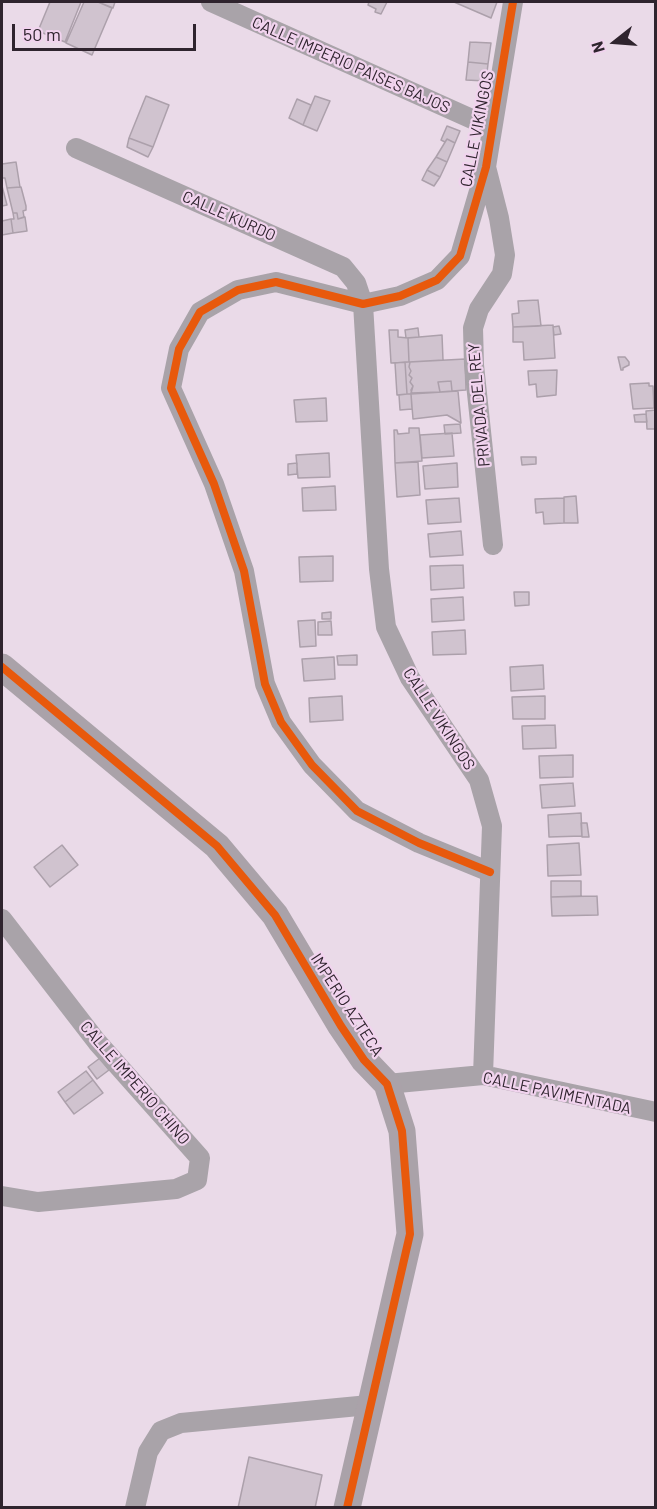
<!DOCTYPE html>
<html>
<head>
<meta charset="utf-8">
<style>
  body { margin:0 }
  #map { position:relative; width:657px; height:1509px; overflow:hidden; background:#eadae8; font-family:Barlow,sans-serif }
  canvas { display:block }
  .frame { position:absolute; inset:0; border:3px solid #2f242e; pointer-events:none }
  .north { position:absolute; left:585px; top:12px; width:60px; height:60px; -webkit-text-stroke:4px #f1d3ee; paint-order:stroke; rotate:253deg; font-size:16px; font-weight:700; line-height:24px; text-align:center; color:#2f242e }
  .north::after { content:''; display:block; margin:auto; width:21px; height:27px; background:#2f242e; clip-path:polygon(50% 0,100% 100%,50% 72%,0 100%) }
  .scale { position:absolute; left:12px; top:24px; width:184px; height:27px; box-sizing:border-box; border:3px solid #2f242e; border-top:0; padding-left:8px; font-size:18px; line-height:21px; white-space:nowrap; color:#2f242e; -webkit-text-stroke:4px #f1d3ee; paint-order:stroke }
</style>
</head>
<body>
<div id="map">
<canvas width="657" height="1509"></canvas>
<div class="frame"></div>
<div class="north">N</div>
<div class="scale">50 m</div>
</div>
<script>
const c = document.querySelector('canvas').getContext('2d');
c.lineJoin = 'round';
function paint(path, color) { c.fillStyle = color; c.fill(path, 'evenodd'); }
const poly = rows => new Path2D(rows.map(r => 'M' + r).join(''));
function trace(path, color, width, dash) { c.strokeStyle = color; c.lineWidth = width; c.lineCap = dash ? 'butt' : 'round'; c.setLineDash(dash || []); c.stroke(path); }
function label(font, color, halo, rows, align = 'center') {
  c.font = font + ' Barlow,sans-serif'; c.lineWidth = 4.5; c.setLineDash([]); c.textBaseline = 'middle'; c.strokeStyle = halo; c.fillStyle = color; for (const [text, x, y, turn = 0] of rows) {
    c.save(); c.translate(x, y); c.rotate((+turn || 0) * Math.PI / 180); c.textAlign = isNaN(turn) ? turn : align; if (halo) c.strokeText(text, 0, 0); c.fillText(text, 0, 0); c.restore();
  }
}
const building = poly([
  [50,2,81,2,65,42,38,31,50,2],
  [84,2,98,2,112,8,92,55,66,43,84,2],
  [98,2,115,2,113,8,98,2],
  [369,2,387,2,381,14,375,12,376,9,368,5,369,2],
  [454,2,497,2,491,18,454,2],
  [470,42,491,43,488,64,468,62,470,42],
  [468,62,488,64,486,81,466,80,468,62],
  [146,96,169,105,153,147,129,138,146,96],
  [315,96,330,101,317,131,303,125,315,96],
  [297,99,311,105,303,125,289,118,297,99],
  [447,126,460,131,455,143,447,139,445,142,441,140,447,126],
  [129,138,153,147,148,157,127,147,129,138],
  [447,139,455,143,447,162,436,157,447,139],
  [436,157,447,162,440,177,427,170,436,157],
  [16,162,20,187,7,188,5,178,2,178,2,164,16,162],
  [427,170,440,177,434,186,422,180,427,170],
  [2,186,7,205,2,206,2,186],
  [21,187,26,206,26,210,23,211,24,217,18,219,17,213,13,213,7,188,21,187],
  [13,213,17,213,18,219,25,217,27,231,13,233,11,219,14,219,13,213],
  [11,219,13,233,2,235,2,221,11,219],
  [538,300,541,326,513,327,512,314,519,313,518,301,538,300],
  [553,325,555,358,524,360,523,342,513,342,513,327,553,325],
  [559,326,561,334,554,335,553,327,559,326],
  [418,328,419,337,406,338,405,330,418,328],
  [389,330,398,330,398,337,408,338,409,362,391,363,389,330],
  [442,335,443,360,409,362,408,338,442,335],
  [618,357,625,357,629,362,629,365,623,368,623,370,621,370,618,357],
  [465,359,466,390,452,391,451,381,438,382,440,392,411,393,413,386,410,382,412,378,409,375,411,371,409,367,410,362,465,359],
  [405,362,410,362,409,367,411,371,409,375,412,378,410,382,413,386,411,390,412,394,407,394,405,362],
  [405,362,407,394,397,395,395,363,405,362],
  [557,370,556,395,537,397,536,384,529,385,528,371,557,370],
  [451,381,452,391,440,392,438,382,451,381],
  [649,383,649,386,653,386,654,408,633,409,630,384,649,383],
  [458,391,461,423,447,415,413,419,411,394,458,391],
  [407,394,411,394,412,409,400,410,399,395,407,394],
  [326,398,327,421,296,422,294,400,326,398],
  [656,410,656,429,647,429,646,411,656,410],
  [646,414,647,422,635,422,634,415,646,414],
  [460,424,461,433,445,434,444,425,460,424],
  [409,428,419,428,422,461,395,463,394,430,397,430,398,434,409,433,409,428],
  [452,433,454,456,422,458,420,435,452,433],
  [329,453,330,477,298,478,296,455,329,453],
  [521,457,536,457,536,464,522,465,521,457],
  [418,462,420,495,397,497,395,463,418,462],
  [297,463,297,474,288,475,288,464,297,463],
  [457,463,458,487,425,489,423,466,457,463],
  [335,486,336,510,303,511,302,488,335,486],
  [576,496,578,523,564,523,564,497,576,496],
  [459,498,461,522,428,524,426,500,459,498],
  [564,498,564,523,544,524,543,512,536,513,535,499,564,498],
  [461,531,463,555,430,557,428,534,461,531],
  [333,556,333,581,300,582,299,557,333,556],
  [463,565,464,588,431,590,430,566,463,565],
  [514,592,529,592,529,605,515,606,514,592],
  [463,597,464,620,432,622,431,599,463,597],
  [331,612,331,619,322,619,322,613,331,612],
  [315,620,316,646,300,647,298,621,315,620],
  [331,621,332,635,318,635,318,622,331,621],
  [465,630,466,654,433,655,432,632,465,630],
  [357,655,357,665,338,665,337,656,357,655],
  [334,657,335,679,304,681,302,659,334,657],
  [543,665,544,689,511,691,510,667,543,665],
  [342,696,343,720,310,722,309,698,342,696],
  [545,696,545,719,513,719,512,697,545,696],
  [555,725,556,748,523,749,522,726,555,725],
  [573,755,573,777,540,778,539,756,573,755],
  [573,783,575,806,542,808,540,785,573,783],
  [581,813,582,836,549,837,548,815,581,813],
  [581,823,587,823,589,837,582,837,581,823],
  [579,843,581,875,548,876,547,845,579,843],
  [62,845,78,865,50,887,34,867,62,845],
  [551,881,581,881,581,896,551,897,551,881],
  [597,896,598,915,552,916,551,897,597,896],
  [100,1058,109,1070,97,1079,88,1067,100,1058],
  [86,1071,93,1080,65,1102,58,1092,86,1071],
  [93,1080,103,1093,74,1114,65,1102,93,1080],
  [249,1457,322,1475,315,1508,238,1508,249,1457]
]);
paint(building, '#d0c3cf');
trace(building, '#aca0ab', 1.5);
trace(poly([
  [211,2,492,128],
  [76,148,343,267,356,283,363,304,379,569,386,627,410,678,479,780,492,826,483,1075],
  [486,167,499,218,505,255,502,274,479,309,473,328,474,365,493,545],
  [490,872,419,843,357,811,312,765,281,722,265,684,244,571,214,484,171,388,179,349,200,312,238,290,276,282,363,304,400,296,437,280,460,256,486,167,513,2],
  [2,919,97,1042,200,1158,197,1180,176,1189,38,1202,2,1196],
  [387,1084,483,1075,656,1112],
  [135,1508,148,1452,161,1431,181,1423,369,1405]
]), '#a9a3a9', 20);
trace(poly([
  [2,667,217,846,275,915,341,1026,364,1060,387,1084,402,1131,410,1234,347,1508]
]), '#aaa2a9', 27);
trace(poly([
  [2,667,217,846,275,915,341,1026,364,1060,387,1084,402,1131,410,1234,347,1508],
  [490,872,419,843,357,811,312,765,281,722,265,684,244,571,214,484,171,388,179,349,200,312,238,290,276,282,363,304,400,296,437,280,460,256,486,167,513,2]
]), '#e8590c', 8);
label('16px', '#2f242e', '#f1d3ee', [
  ["CALLE IMPERIO PAISES BAJOS",351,65,24],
  ["CALLE VIKINGOS",477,129,-79],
  ["CALLE KURDO",229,216,24],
  ["PRIVADA DEL REY",479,405,-95],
  ["CALLE VIKINGOS",439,719,57],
  ["IMPERIO AZTECA",347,1005,57],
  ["CALLE IMPERIO CHINO",135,1083,49],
  ["CALLE PAVIMENTADA",557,1093,12]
]);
</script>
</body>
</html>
